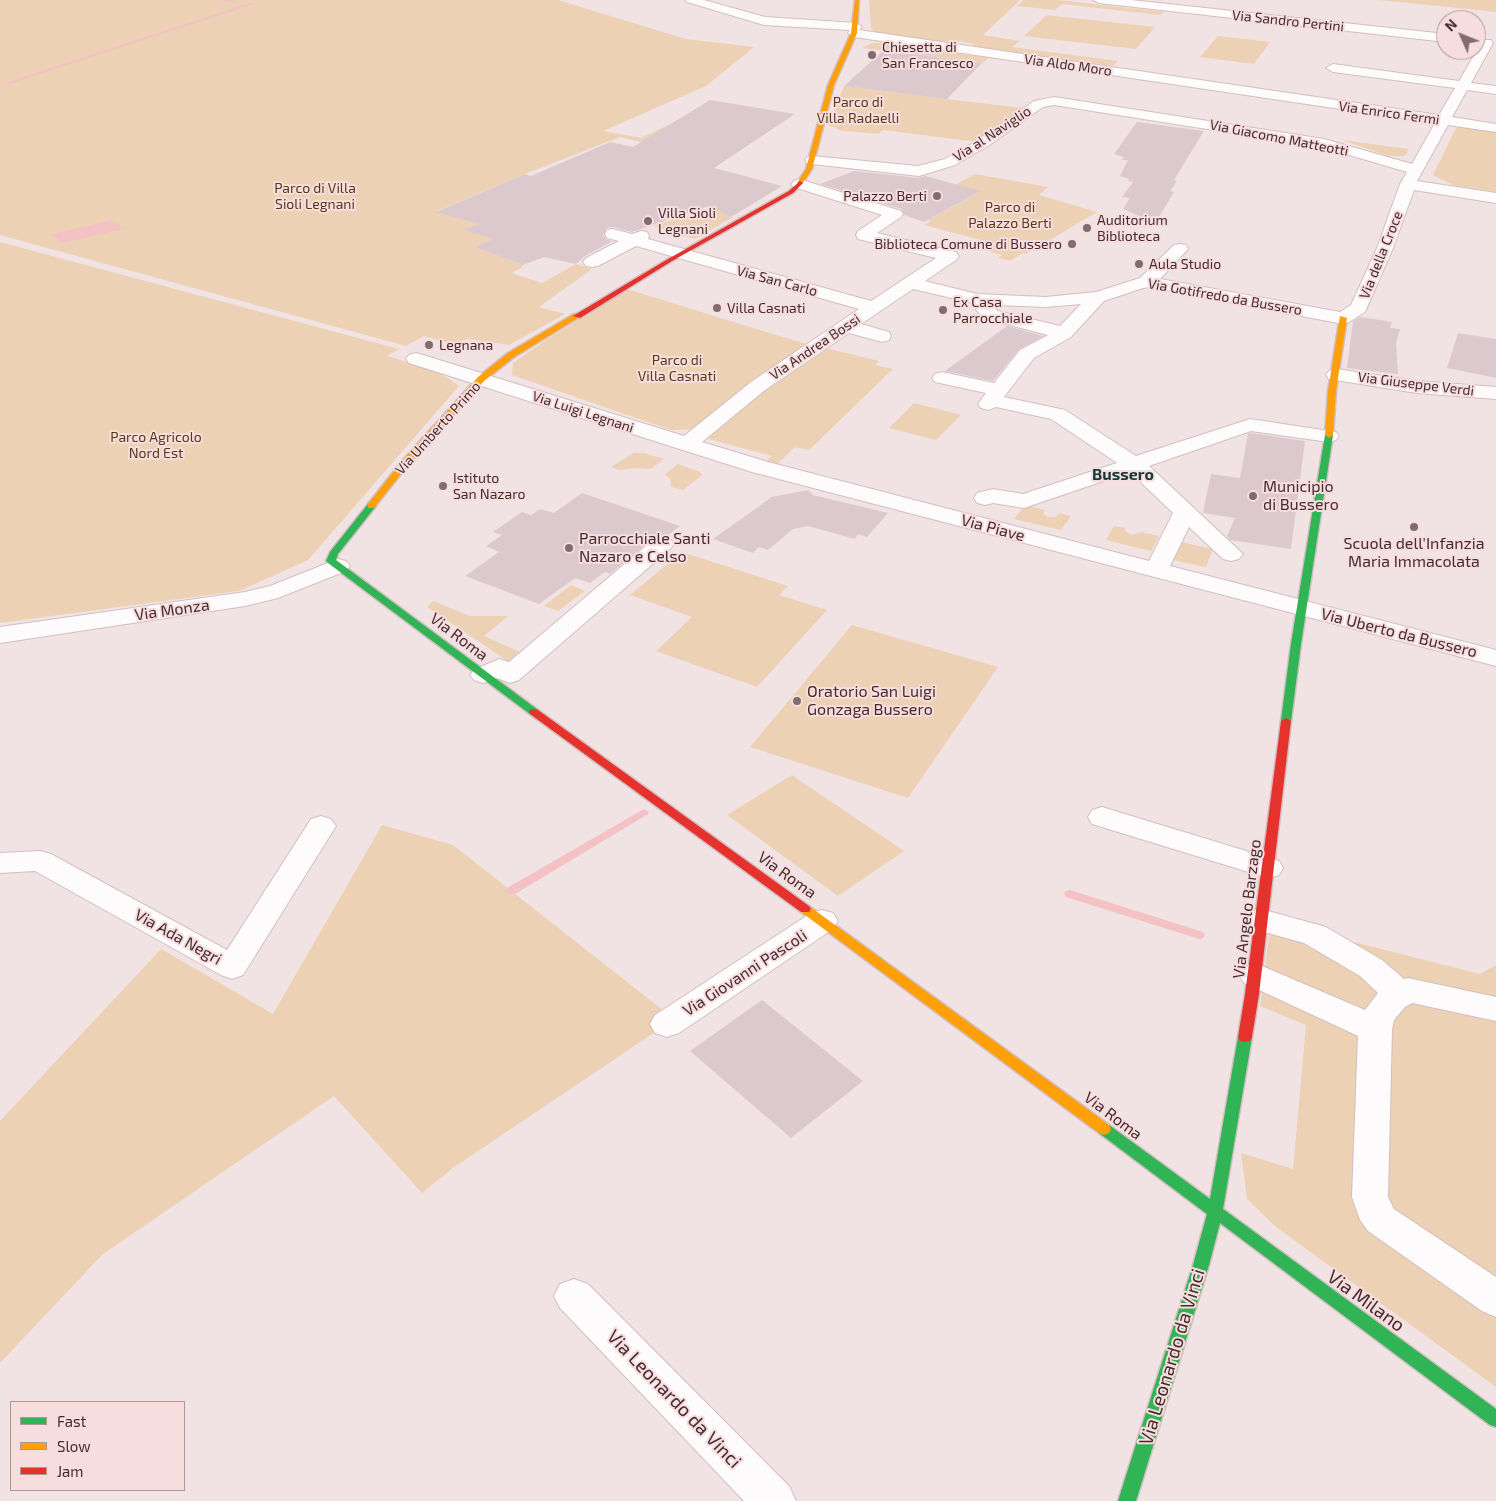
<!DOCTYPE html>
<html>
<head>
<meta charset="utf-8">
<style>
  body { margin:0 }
  #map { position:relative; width:1496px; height:1501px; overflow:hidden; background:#f1e3e4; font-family:"Exo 2",sans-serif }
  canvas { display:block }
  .legend { position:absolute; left:10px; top:1401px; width:175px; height:90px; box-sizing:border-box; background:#f7ddde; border:1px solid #af9698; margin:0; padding:6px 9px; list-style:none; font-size:15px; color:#442c2e }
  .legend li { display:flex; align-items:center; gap:10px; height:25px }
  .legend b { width:25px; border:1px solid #af9698 }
  .north { position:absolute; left:1436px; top:10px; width:50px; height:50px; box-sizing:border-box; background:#f7ddde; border:1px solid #af9698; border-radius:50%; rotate:314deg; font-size:14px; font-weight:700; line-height:20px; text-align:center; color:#442c2e }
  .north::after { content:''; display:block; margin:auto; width:18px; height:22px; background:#816c6e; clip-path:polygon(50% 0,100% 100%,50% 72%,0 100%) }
</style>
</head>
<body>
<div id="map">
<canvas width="1496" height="1501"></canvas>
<ul class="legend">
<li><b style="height:6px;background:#30b455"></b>Fast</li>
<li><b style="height:6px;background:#ff9f0a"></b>Slow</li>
<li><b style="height:6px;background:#e5322d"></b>Jam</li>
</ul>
<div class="north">N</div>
</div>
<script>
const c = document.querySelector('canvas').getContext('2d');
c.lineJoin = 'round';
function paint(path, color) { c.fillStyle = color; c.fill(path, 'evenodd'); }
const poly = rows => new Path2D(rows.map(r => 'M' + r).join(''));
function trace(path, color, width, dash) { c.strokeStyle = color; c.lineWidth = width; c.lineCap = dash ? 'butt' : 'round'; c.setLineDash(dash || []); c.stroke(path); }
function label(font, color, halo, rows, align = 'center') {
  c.font = font + ' "Exo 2",sans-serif'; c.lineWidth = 4; c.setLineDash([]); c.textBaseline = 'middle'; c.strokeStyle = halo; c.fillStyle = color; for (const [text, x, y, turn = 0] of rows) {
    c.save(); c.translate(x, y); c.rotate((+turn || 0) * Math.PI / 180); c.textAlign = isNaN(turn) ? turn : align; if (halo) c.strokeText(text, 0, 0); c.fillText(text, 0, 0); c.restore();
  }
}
paint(poly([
  [0,0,558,0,686,39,754,47,706,86,603,131,641,138,689,115,706,157,620,137,525,174,437,211,479,224,465,230,493,239,475,247,523,265,521,268,512,273,542,283,576,264,592,269,539,307,565,314,509,345,468,339,452,344,424,336,406,346,0,235],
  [869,0,1020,0,983,35,1020,41,1012,47,1118,61,1113,66,972,47,974,44,959,41,955,44,883,34,874,31,871,28],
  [1024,0,1058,0,1164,12,1160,15,1062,4,1055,10,1017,6],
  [1379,0,1496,0,1496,12,1478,10],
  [1047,15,1064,17,1155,27,1136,49,1024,36],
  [1218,36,1270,42,1254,64,1200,57],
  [872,43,890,43,988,58,983,63,862,48],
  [844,86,963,101,1024,108,978,142,883,130,879,134,842,131,828,125],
  [1457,126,1496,131,1496,192,1453,185,1433,175],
  [1342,140,1408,149,1407,154,1404,156,1388,156],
  [975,174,1048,187,1039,195,1097,212,1026,254,1023,253,1010,261,998,258,1002,255,976,248,985,241,924,225,931,221,928,220,980,192,955,185],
  [718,209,733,217,695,239,653,226,678,218],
  [0,242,399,349,387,356,437,371,459,386,308,560,239,591,0,623],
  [627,289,766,332,807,344,699,429,671,430,512,375,513,363,546,340],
  [822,347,879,361,875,365,893,369,809,450,795,447,771,470,760,467,772,456,698,436],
  [914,403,961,415,936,440,889,428],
  [634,453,643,453,664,459,651,469,635,468,620,470,611,467],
  [678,464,698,471,702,474,700,477,683,490,671,487,670,479,665,474],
  [1025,505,1045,510,1043,514,1048,517,1056,517,1059,513,1071,516,1061,530,1014,519],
  [1114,526,1125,528,1126,532,1132,535,1141,532,1159,536,1151,551,1106,540],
  [1176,541,1213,549,1206,567,1168,559],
  [682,552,788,586,779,595,827,610,757,687,656,651,692,617,630,595],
  [571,585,585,591,558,611,544,606],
  [433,601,470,616,508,616,484,636,532,657,518,668,427,607],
  [852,625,998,667,908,798,750,747],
  [792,775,904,851,838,896,727,815],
  [382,825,453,845,669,1015,667,1024,453,1168,422,1193,334,1096,103,1254,0,1363,0,1121,161,949,273,1014],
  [1271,921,1480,974,1496,965,1496,1387,1276,1227,1247,1199,1241,1153,1293,1169,1306,1025,1260,1006]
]), '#edd1b4');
paint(poly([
  [112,220,123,229,62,243,52,234]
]), '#f4c1c4');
paint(poly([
  [220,0,230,0,237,2,235,3,220,0],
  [250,3,254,4,9,84,5,83,250,3],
  [644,809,649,812,648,814,515,894,507,894,505,891,507,888,644,809],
  [1070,890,1203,932,1205,935,1203,938,1199,939,1066,897,1064,894,1066,891,1070,890]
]), '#f4c1c4');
paint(poly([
  [884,50,896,52,982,63,947,99,844,86],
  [710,100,795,114,714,168,782,186,731,217,710,206,632,232,613,227,607,228,603,235,607,240,613,241,585,256,576,264,544,257,523,265,475,247,493,239,464,230,479,224,436,212,525,174,531,176,610,142,633,147],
  [1137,122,1204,131,1174,180,1177,181,1170,191,1174,192,1159,217,1146,219,1123,209,1130,198,1122,197,1133,182,1128,181,1129,179,1120,176,1128,160,1122,160,1124,157,1114,154],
  [854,171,919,178,925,176,981,191,924,222,904,215,902,209,820,184],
  [1360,317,1392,322,1390,328,1400,329,1396,343,1398,374,1347,368,1353,321],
  [1007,326,1043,336,1019,349,993,381,945,371],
  [1458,333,1496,339,1496,378,1447,368],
  [1251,433,1305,441,1291,549,1230,540,1227,536,1235,518,1203,513,1211,474,1240,478,1248,434],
  [808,490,813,495,888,513,867,537,858,534,855,539,808,526,793,529,768,550,759,547,753,553,713,539,772,497],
  [582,493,680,526,667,536,662,535,653,538,610,574,605,572,590,583,575,578,539,604,465,576,499,552,486,546,502,535,493,532,522,512,531,515,540,509,554,513],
  [762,1000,863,1081,791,1138,690,1051]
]), '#dcc9ce');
const street = poly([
  [685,0,704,0,765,17,856,23,862,27,859,30,1439,115,1455,88,1333,72,1326,68,1333,64,1459,81,1483,40,1491,40,1493,43,1471,83,1496,86,1496,94,1467,90,1452,117,1496,124,1496,132,1448,125,1417,181,1496,193,1496,203,1414,190,1393,248,1365,312,1349,322,1343,324,1150,287,1143,288,1104,301,1071,337,1034,358,1004,397,1065,410,1136,456,1250,419,1336,432,1339,436,1336,440,1329,442,1251,431,1149,466,1243,554,1239,559,1231,561,1223,559,1189,527,1170,566,1496,650,1496,666,752,472,409,363,406,359,409,355,416,353,423,355,684,436,751,382,859,309,636,246,598,266,592,267,586,266,583,262,586,258,619,241,607,238,605,234,607,230,613,229,632,234,641,231,647,232,649,236,648,239,871,301,936,258,858,239,856,235,858,231,882,215,794,187,791,184,794,181,799,179,901,211,903,214,901,217,877,233,956,252,959,256,956,260,925,281,977,294,1046,297,1096,292,1140,278,1174,245,1180,244,1186,245,1188,249,1160,279,1340,312,1351,305,1377,248,1400,184,1407,172,1322,147,1054,105,1043,107,988,146,955,165,919,176,812,164,807,163,805,160,807,157,812,156,918,166,945,159,978,140,1034,101,1054,97,1324,139,1412,164,1435,123,854,37,848,33,850,30,764,25,687,2,685,0],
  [913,289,977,304,976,310,986,319,1048,335,1020,350,994,383,942,372,935,374,932,378,935,382,986,393,978,404,981,408,988,410,996,407,1051,419,1117,463,1023,494,993,489,977,493,974,498,977,503,985,505,993,503,1024,508,1130,472,1173,513,1149,561,768,462,702,442,765,390,849,333,882,342,889,340,891,336,889,332,861,324,913,289],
  [1081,304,1060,326,998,311,994,308,995,305,1046,307,1081,304],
  [1093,0,1131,0,1446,34,1446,42,1099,3,1093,0],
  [1336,369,1417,381,1496,387,1496,399,1417,393,1329,379,1326,375,1329,371,1336,369],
  [662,537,670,539,674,544,670,549,519,680,510,683,497,678,483,683,474,680,470,675,474,670,499,659,509,662,654,539,662,537],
  [338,559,346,561,350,566,346,571,278,598,245,606,0,643,0,627,245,592,270,586,338,559],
  [1102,807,1279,861,1283,868,1279,875,1268,878,1092,824,1088,817,1092,810,1102,807],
  [321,816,331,819,336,826,243,975,232,979,221,975,35,871,0,873,0,853,40,851,51,854,227,950,311,819,321,816],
  [1261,909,1326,927,1382,960,1404,979,1408,978,1496,997,1496,1021,1412,1003,1405,1007,1394,1020,1392,1029,1388,1197,1394,1209,1496,1277,1496,1317,1482,1311,1368,1231,1360,1220,1352,1197,1358,1036,1244,983,1239,975,1244,967,1255,963,1365,1010,1378,993,1360,976,1304,943,1250,928,1245,920,1250,912,1261,909],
  [822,910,833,913,838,921,833,929,679,1033,667,1037,655,1033,650,1024,655,1015,811,913,822,910],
  [574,1279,588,1284,789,1486,796,1501,744,1501,560,1308,554,1296,560,1284,574,1279]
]);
const fast = poly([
  [1329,432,1333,435,1301,644,1291,721,1286,724,1281,721,1291,644,1325,435,1329,432],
  [371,503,376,506,338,554,336,560,538,710,539,712,538,714,530,714,328,563,326,561,330,552,368,504,371,503],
  [1245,1032,1250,1033,1252,1037,1223,1209,1496,1409,1496,1427,1490,1425,1220,1223,1209,1265,1136,1501,1118,1501,1193,1265,1207,1214,1099,1133,1097,1129,1099,1125,1104,1123,1109,1125,1210,1199,1238,1037,1240,1033,1245,1032]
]);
const slow = poly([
  [855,0,859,0,857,33,834,85,812,169,802,184,798,184,797,183,806,169,828,85,851,33,855,0],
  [574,314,581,316,514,357,484,381,408,465,374,508,368,508,368,504,402,461,478,377,508,353,574,314],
  [1340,316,1347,318,1336,391,1333,435,1329,438,1325,435,1328,391,1340,316],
  [805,905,809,906,1109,1125,1111,1129,1109,1133,1104,1135,1099,1133,801,912,799,909,801,906,805,905]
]);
const jam = poly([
  [800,181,803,183,793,193,672,261,580,318,573,316,668,259,789,191,800,181],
  [534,709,538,710,809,906,811,909,809,912,801,912,530,714,529,712,530,710,534,709],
  [1286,718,1291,721,1259,994,1252,1037,1250,1041,1245,1042,1240,1041,1238,1037,1245,994,1281,721,1286,718]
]);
trace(street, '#d2bfc0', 2);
trace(fast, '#d2bfc0', 3);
trace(slow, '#d2bfc0', 3);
trace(jam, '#d2bfc0', 3);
paint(street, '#fdfbfb');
paint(fast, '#30b455');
paint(slow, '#ff9f0a');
paint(jam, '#e5322d');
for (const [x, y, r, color] of [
  [872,55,5,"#816c6e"],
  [937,196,5,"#816c6e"],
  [648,221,5,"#816c6e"],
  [1087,228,5,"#816c6e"],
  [1072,244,5,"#816c6e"],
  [1139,264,5,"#816c6e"],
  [717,308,5,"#816c6e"],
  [943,310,5,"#816c6e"],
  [429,345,5,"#816c6e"],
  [443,486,5,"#816c6e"],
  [1253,496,5,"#816c6e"],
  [1414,527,5,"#816c6e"],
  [569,548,5,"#816c6e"],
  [797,701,5,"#816c6e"]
]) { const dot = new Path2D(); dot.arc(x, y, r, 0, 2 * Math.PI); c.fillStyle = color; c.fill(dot); trace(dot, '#f7ddde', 2); }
label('14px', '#442c2e', '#f7ddde', [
  ["Via Sandro Pertini",1288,21,6],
  ["Via Aldo Moro",1068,65,8],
  ["Via Enrico Fermi",1389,113,8],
  ["Via al Naviglio",992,134,-33],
  ["Via Giacomo Matteotti",1279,138,11],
  ["Via della Croce",1381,255,-68],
  ["Via San Carlo",777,281,15],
  ["Via Gotifredo da Bussero",1225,297,10],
  ["Via Andrea Bossi",815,347,-34],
  ["Via Giuseppe Verdi",1416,384,7],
  ["Via Luigi Legnani",583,412,18],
  ["Via Umberto Primo",438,428,-48]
]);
label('14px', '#442c2e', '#f7ddde', [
  ["Chiesetta di",882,47],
  ["San Francesco",882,63],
  ["Palazzo Berti",927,196,"right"],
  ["Villa Sioli",658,213],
  ["Legnani",658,229],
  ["Auditorium",1097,220],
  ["Biblioteca",1097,236],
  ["Biblioteca Comune di Bussero",1062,244,"right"],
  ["Aula Studio",1149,264],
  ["Ex Casa",953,302],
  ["Parrocchiale",953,318],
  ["Villa Casnati",727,308],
  ["Legnana",439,345],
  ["Istituto",453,478],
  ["San Nazaro",453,494]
], 'left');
label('14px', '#553c15', '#f7ddde', [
  ["Parco di",858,102],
  ["Villa Radaelli",858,118],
  ["Parco di Villa",315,188],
  ["Sioli Legnani",315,204],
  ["Parco di",1010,207],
  ["Palazzo Berti",1010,223],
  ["Parco di",677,360],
  ["Villa Casnati",677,376],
  ["Parco Agricolo",156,437],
  ["Nord Est",156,453]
]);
label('bold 16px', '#153838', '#f7ddde', [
  ["Bussero",1123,475]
]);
label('16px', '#442c2e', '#f7ddde', [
  ["Municipio",1263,487],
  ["di Bussero",1263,505],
  ["Parrocchiale Santi",579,539],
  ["Nazaro e Celso",579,557],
  ["Scuola dell'Infanzia",1414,544,"center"],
  ["Maria Immacolata",1414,562,"center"],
  ["Oratorio San Luigi",807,692],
  ["Gonzaga Bussero",807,710]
], 'left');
label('16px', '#442c2e', '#f7ddde', [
  ["Via Piave",993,528,15],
  ["Via Monza",172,610,-8],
  ["Via Uberto da Bussero",1399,633,14],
  ["Via Roma",459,637,37],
  ["Via Roma",787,875,36],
  ["Via Angelo Barzago",1247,909,-83],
  ["Via Ada Negri",178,937,29],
  ["Via Giovanni Pascoli",745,973,-33],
  ["Via Roma",1113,1116,37]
]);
label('19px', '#442c2e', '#f7ddde', [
  ["Via Milano",1366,1301,36],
  ["Via Leonardo da Vinci",1172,1357,-73],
  ["Via Leonardo da Vinci",674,1399,46]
]);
</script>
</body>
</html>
